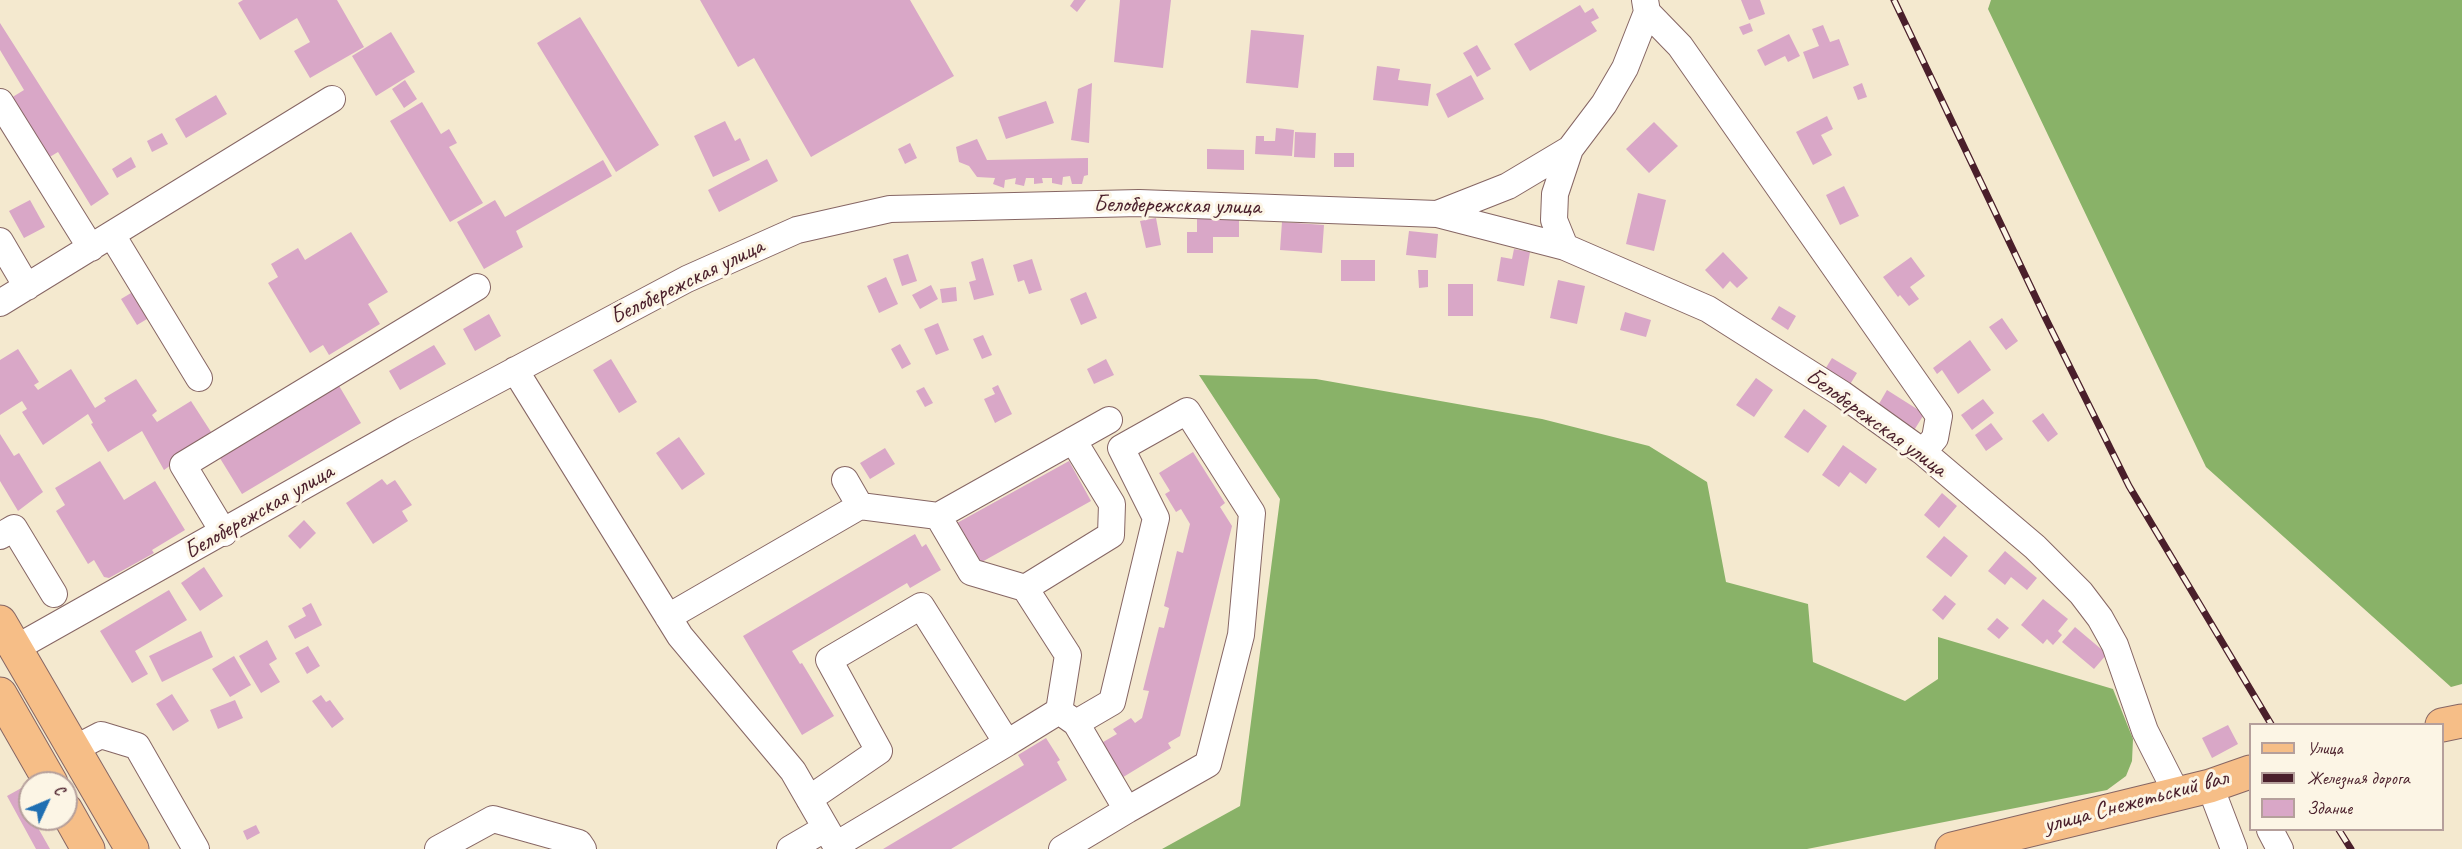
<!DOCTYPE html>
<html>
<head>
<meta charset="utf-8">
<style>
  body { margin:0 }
  #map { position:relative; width:2462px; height:849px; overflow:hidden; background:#f4e9cf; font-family:Caveat,sans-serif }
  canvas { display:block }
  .legend { position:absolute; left:2249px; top:723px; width:195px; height:108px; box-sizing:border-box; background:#fcf5e5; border:2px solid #b59f9b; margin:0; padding:8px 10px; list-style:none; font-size:18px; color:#4a1f2b }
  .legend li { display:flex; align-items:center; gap:12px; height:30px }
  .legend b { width:30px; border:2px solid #b59f9b }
  .north { position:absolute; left:18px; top:771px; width:60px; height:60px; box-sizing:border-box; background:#fcf5e5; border:2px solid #b59f9b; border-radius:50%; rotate:46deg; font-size:16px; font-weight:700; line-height:24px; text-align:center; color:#4a1f2b }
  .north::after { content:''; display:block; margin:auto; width:21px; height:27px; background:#1f6fb2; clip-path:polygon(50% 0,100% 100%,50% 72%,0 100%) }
</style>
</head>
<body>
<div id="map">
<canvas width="2462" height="849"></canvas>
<ul class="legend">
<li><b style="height:8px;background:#f6be87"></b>Улица</li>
<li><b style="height:8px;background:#4a1f2b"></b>Железная дорога</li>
<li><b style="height:16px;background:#d9a7c7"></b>Здание</li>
</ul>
<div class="north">С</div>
</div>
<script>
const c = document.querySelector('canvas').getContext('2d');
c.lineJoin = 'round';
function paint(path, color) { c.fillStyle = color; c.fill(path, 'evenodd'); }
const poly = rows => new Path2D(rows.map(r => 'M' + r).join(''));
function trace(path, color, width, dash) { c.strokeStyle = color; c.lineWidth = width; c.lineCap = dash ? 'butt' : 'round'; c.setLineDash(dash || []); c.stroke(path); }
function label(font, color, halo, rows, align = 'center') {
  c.font = font + ' Caveat,sans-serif'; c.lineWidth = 6; c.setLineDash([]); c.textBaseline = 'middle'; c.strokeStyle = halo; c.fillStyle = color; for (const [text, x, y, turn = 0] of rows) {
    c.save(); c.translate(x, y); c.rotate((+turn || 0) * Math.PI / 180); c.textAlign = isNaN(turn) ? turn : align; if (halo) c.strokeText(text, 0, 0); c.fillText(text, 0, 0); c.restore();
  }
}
paint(poly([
  [1991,0,2462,0,2462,684,2451,687,2206,467,1988,9],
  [1199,375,1316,379,1542,419,1649,446,1707,482,1726,582,1808,604,1813,662,1905,701,1938,679,1938,637,2113,689,2133,739,2132,761,2126,776,2107,790,1807,849,1162,849,1240,806,1280,499]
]), '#89b268');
paint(poly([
  [243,0,337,0,364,47,310,78,294,51,310,42,297,18,260,40,238,3],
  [700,0,910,0,954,76,811,157,754,58,738,67],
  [1074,0,1086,0,1077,12,1070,6],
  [1120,0,1171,0,1163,68,1114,62],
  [1741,0,1760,0,1765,14,1749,20],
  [1580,5,1585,13,1593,8,1599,18,1591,22,1597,31,1530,71,1514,44],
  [580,17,659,145,616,172,537,43],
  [0,23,109,194,91,206,58,152,48,158,11,98,24,90,0,50],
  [1750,23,1753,31,1743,35,1739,27],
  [1823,25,1830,42,1839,39,1849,65,1813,79,1803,52,1819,46,1812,29],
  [1251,30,1304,35,1298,88,1246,83],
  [391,32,415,72,376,96,352,56],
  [1789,34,1800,56,1788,62,1785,56,1765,66,1757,50],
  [1477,45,1491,69,1477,77,1463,53],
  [1377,66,1400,69,1398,80,1431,84,1428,106,1373,100],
  [1471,75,1484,99,1448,118,1436,94],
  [405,80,417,99,404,108,392,89],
  [1092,83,1089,143,1071,140,1078,89],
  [1862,83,1867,97,1858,100,1853,87],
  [216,95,227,114,186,138,175,119],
  [1046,101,1054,123,1006,139,998,117],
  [422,102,441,134,449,129,457,143,449,147,483,203,450,222,390,121],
  [1827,116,1833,129,1821,135,1832,155,1813,165,1796,132],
  [725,121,735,141,740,138,750,160,713,177,694,136],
  [1654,122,1678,146,1649,173,1626,149],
  [1276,128,1294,130,1292,156,1255,154,1256,136,1264,136,1264,141,1275,141],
  [1295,132,1316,133,1315,158,1294,157],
  [162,133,168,144,152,152,147,141],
  [977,139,987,160,1088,158,1088,175,1084,176,1082,184,1072,184,1070,176,1063,177,1062,185,1052,183,1052,178,1042,178,1043,183,1034,184,1034,178,1026,178,1024,186,1015,184,1016,178,1005,180,1004,188,993,184,995,178,977,177,969,166,959,162,956,147],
  [910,143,917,158,905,164,898,149],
  [1207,149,1244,150,1244,170,1207,169],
  [1334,153,1354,153,1354,167,1334,167],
  [131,157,136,167,117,178,112,169],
  [767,159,778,181,719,212,708,190],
  [603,160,612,176,516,231,523,247,484,269,457,222,495,200,505,217],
  [1844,186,1859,216,1840,225,1826,195],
  [1638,193,1666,200,1654,251,1626,244],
  [30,200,45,227,24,238,9,211],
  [1156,218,1161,245,1146,248,1140,221],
  [1197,218,1239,218,1239,237,1213,237,1213,253,1187,253,1187,232,1197,232],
  [1282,222,1324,225,1322,253,1280,250],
  [1409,231,1438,234,1436,258,1406,255],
  [351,232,388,292,368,304,380,324,329,355,323,345,310,353,268,283,278,277,271,264,298,248,305,260],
  [1514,249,1530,252,1524,286,1497,281,1501,257,1512,259],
  [1723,252,1748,278,1737,288,1730,281,1723,289,1705,270],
  [908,254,917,281,902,286,893,259],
  [1911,257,1925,276,1910,287,1919,299,1909,306,1900,295,1898,297,1883,277],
  [983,258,994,295,974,300,969,282,976,280,971,262],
  [1032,259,1042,290,1029,294,1024,280,1018,282,1013,265],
  [1341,260,1375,260,1375,281,1341,281],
  [1418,270,1428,270,1428,287,1419,288],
  [886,277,898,304,879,313,867,286],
  [1558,280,1585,286,1577,324,1550,318],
  [1448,284,1473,284,1473,316,1448,316],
  [931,285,938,299,920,309,912,295],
  [956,287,957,301,942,303,940,289],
  [136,290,152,316,137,325,121,299],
  [1086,292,1097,318,1081,325,1070,299],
  [1779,306,1796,316,1788,330,1771,319],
  [1625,312,1651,320,1646,337,1620,330],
  [489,314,501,336,475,351,463,329],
  [2002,318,2018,341,2006,350,1989,327],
  [938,323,949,350,936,355,924,329],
  [983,335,992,355,982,359,973,339],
  [1970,340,1991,370,1958,394,1942,370,1937,374,1933,368],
  [900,344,911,364,902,369,891,349],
  [434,345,446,364,400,390,389,371],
  [18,349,39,382,34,385,38,390,71,369,95,408,106,401,104,398,136,379,157,411,152,415,157,422,191,401,213,435,164,470,142,431,108,452,91,424,93,423,88,414,43,445,22,412,27,409,22,401,0,415,0,360],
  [1832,358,1857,373,1849,386,1824,371],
  [611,359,637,402,619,413,593,370],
  [1106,359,1114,375,1094,384,1087,369],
  [1756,378,1773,390,1754,417,1736,405],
  [338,384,361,423,242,494,218,455],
  [998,385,1012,414,995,423,984,399,995,394,992,388],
  [924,387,933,403,925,407,916,391],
  [1887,390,1917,409,1919,406,1926,411,1913,432,1876,409],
  [1983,399,1994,413,1972,430,1961,415],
  [1804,409,1827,426,1808,453,1784,437],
  [2043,413,2058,434,2048,442,2032,421],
  [1991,423,2003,439,1986,451,1975,435],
  [0,434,14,456,19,453,43,492,18,511,0,481],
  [679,437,705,474,682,490,656,453],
  [1843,445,1877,469,1866,484,1850,472,1839,487,1822,475],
  [885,448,895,464,870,479,860,463],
  [1193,452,1225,503,1220,507,1232,526,1180,736,1168,743,1171,748,1120,779,1098,745,1117,734,1113,729,1131,718,1135,723,1142,718,1149,691,1143,690,1159,627,1164,628,1169,608,1164,606,1177,551,1183,553,1190,524,1181,509,1176,512,1165,494,1170,491,1159,473],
  [100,461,124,500,155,481,185,530,152,550,154,553,109,578,104,577,94,560,88,564,56,511,65,505,55,488],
  [1069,461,1091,501,980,563,957,523],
  [382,479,387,485,395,480,412,505,402,511,408,521,373,544,346,503],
  [1942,493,1957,506,1939,528,1924,515],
  [304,520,316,533,300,549,288,536],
  [915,534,922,547,926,544,941,570,910,588,907,583,792,651,800,664,802,663,834,716,802,735,743,636],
  [1944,536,1968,556,1951,577,1926,557],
  [2005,551,2037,578,2027,590,2011,577,2005,585,1988,571],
  [204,567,223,596,200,611,181,583],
  [169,590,187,620,135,651,148,674,132,683,100,631],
  [1945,595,1956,604,1943,620,1932,610],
  [2043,599,2068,619,2058,631,2062,635,2053,645,2047,639,2043,644,2021,625],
  [311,603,322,625,295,639,288,626,306,616,302,608],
  [1997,618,2009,628,1999,639,1987,629],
  [2075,627,2107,654,2094,669,2062,642],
  [201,631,213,657,162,682,149,656],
  [267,640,277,659,269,664,280,682,261,693,239,656],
  [308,646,320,666,307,674,295,653],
  [234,656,251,685,230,697,212,669],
  [172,694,189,721,173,731,156,704],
  [321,695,326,702,330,700,344,719,332,728,312,701],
  [235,700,243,718,218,729,210,710],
  [2228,725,2238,744,2212,758,2202,738],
  [1046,738,1060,760,1057,762,1067,780,951,849,883,849,1024,765,1018,755],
  [25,786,30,795,22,799,30,819,33,819,50,849,36,849,7,796],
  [256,825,260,833,247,840,243,831]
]), '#d9a7c7');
const minor = poly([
  [1647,12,1680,46,1939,416,1935,438,1923,452],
  [0,102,91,248],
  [1437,214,1508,186,1570,149,1604,104,1625,68,1647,12,1645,0],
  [112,235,199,378],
  [0,241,27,287],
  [1565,247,1554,220,1555,194,1570,149],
  [0,303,332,99],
  [515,370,680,636,793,771,838,849],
  [860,506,938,516,971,572,1025,588,1068,655,1059,711],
  [938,516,1109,420],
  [224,533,183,465,477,287],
  [0,536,14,528,54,594],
  [1025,588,1111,535,1112,504,1073,440],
  [668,617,860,506,845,480],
  [16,648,403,430,687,279,797,230,890,209,1139,203,1437,214,1565,247,1708,309,1842,394,1923,452,2035,547,2081,593,2100,618,2115,645,2145,731,2177,794],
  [1007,743,1059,711,1076,723,1112,702,1156,518,1121,448,1187,411,1252,513,1241,635,1208,764,1127,810,1076,723],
  [74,749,101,735,137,746,196,849],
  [2210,786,2234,849],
  [809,799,879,751,829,660,921,606,1007,743,836,845],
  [2270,830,2280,849],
  [438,849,493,819,579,843,583,849],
  [790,849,826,828],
  [1062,849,1127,810]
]);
const major = poly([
  [0,622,132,849],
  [0,694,51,783],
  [2442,725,2462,721],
  [66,810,88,849],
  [1952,849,2210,786,2250,772]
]);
trace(minor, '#866664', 28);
trace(major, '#866664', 35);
trace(minor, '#fff', 26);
trace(major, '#f6be87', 33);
const rail = poly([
  [1894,0,2046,319,2129,486,2271,724],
  [2339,830,2351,849]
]);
trace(rail, '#4a1f2b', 7);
trace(rail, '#fcf5e5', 4.5, [14]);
label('24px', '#4a1f2b', '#fcf5e5', [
  ["Белобережская улица",1177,206,1],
  ["Белобережская улица",687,282,-26],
  ["Белобережская улица",1876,423,36],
  ["Белобережская улица",259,512,-30],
  ["улица Снежетьский вал",2136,802,-15]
]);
</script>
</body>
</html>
